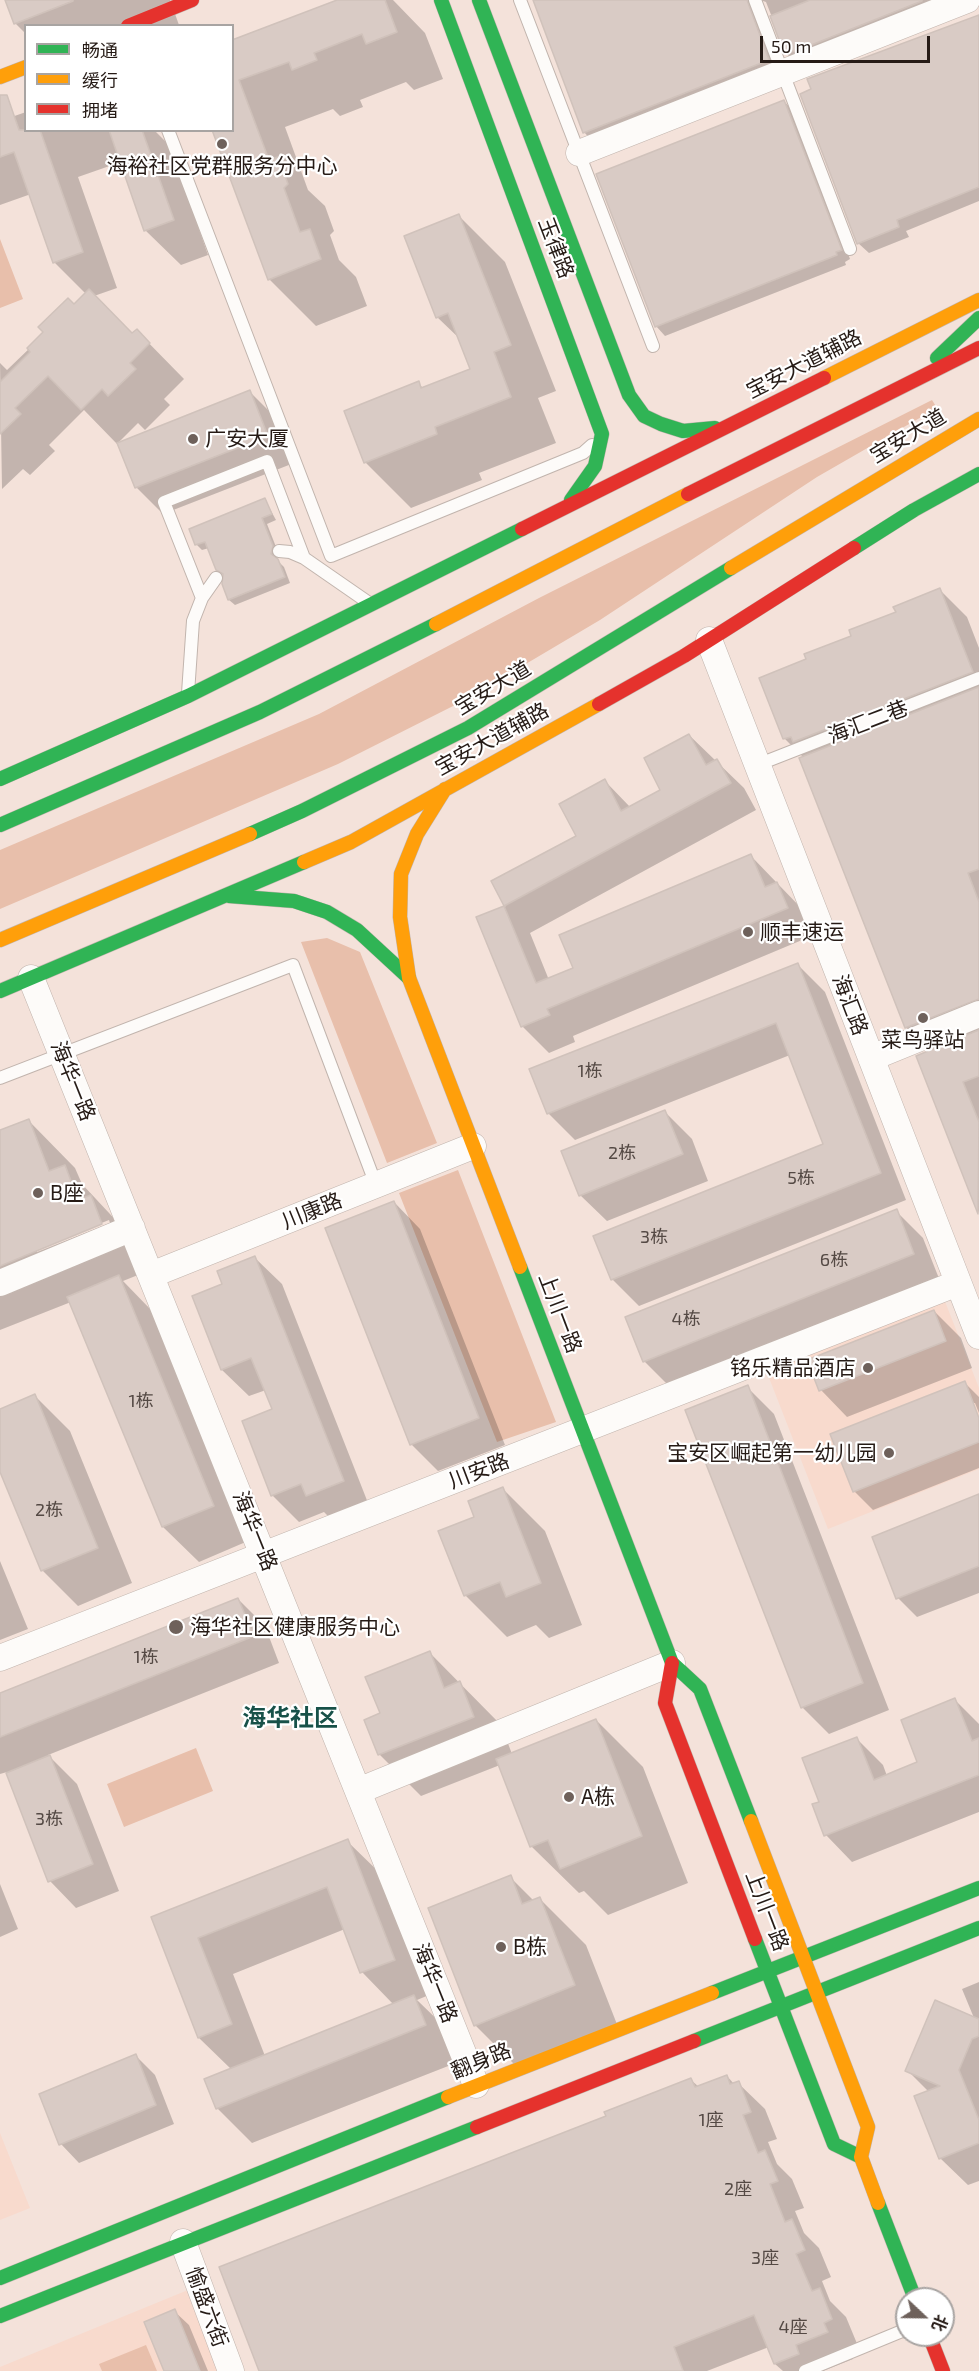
<!DOCTYPE html>
<html>
<head>
<meta charset="utf-8">
<style>
  body { margin:0 }
  #map { position:relative; width:979px; height:2371px; overflow:hidden; background:#f4e2da; font-family:"Exo 2","Noto Sans SC",sans-serif }
  canvas { display:block }
  .legend { position:absolute; left:24px; top:24px; width:210px; height:108px; box-sizing:border-box; background:#fff; border:2px solid #a8a4a2; margin:0; padding:8px 10px; list-style:none; font-size:18px; color:#261b16 }
  .legend li { display:flex; align-items:center; gap:12px; height:30px }
  .legend b { width:30px; border:2px solid #a8a4a2 }
  .north { position:absolute; left:895px; top:2287px; width:60px; height:60px; box-sizing:border-box; background:#fff; border:2px solid #a8a4a2; border-radius:50%; rotate:112deg; font-size:16px; font-weight:700; line-height:24px; text-align:center; color:#261b16 }
  .north::after { content:''; display:block; margin:auto; width:21px; height:27px; background:#6e615b; clip-path:polygon(50% 0,100% 100%,50% 72%,0 100%) }
  .scale { position:absolute; left:760px; top:36px; width:170px; height:27px; box-sizing:border-box; border:3px solid #261b16; border-top:0; padding-left:8px; font-size:18px; line-height:21px; white-space:nowrap; color:#261b16; -webkit-text-stroke:4px #fff; paint-order:stroke }
</style>
</head>
<body>
<div id="map">
<canvas width="979" height="2371"></canvas>
<ul class="legend">
<li><b style="height:8px;background:#30b455"></b>畅通</li>
<li><b style="height:8px;background:#ff9f0a"></b>缓行</li>
<li><b style="height:8px;background:#e5322d"></b>拥堵</li>
</ul>
<div class="north">北</div>
<div class="scale">50 m</div>
</div>
<script>
const c = document.querySelector('canvas').getContext('2d');
c.lineJoin = 'round';
function paint(path, color) { c.fillStyle = color; c.fill(path, 'evenodd'); }
const poly = rows => new Path2D(rows.map(r => 'M' + r).join(''));
function trace(path, color, width, dash) { c.strokeStyle = color; c.lineWidth = width; c.lineCap = dash ? 'butt' : 'round'; c.setLineDash(dash || []); c.stroke(path); }
function label(font, color, halo, rows, align = 'center') {
  c.font = font + ' "Exo 2","Noto Sans SC",sans-serif'; c.lineWidth = 4.5; c.setLineDash([]); c.textBaseline = 'middle'; c.strokeStyle = halo; c.fillStyle = color; for (const [text, x, y, turn = 0] of rows) {
    c.save(); c.translate(x, y); c.rotate((+turn || 0) * Math.PI / 180); c.textAlign = isNaN(turn) ? turn : align; if (halo) c.strokeText(text, 0, 0); c.fillText(text, 0, 0); c.restore();
  }
}
paint(poly([
  [944,1299,979,1388,979,1469,828,1529,766,1370],
  [0,2133,30,2208,0,2220],
  [188,2290,219,2371,0,2371,0,2367]
]), '#f8dacd');
paint(poly([
  [0,239,23,299,0,308],
  [932,400,937,408,817,477,600,620,465,700,338,764,0,909,0,850,319,714,539,598],
  [327,938,360,952,437,1143,387,1163,301,942],
  [458,1170,556,1422,497,1442,399,1193],
  [196,1748,213,1791,124,1827,107,1784],
  [146,2345,157,2371,102,2371,99,2364]
]), '#e8bfab');
paint(poly([
  [7,0,170,0,179,25,26,26,26,34,15,23],
  [342,0,393,0,425,33,443,79,414,90,406,82,360,100,363,107,340,116,333,109,285,127,308,190,325,206,334,231,330,235,339,260,356,277,367,306,316,326,269,279,232,130,232,42],
  [535,0,959,0,795,63,786,53,766,2,763,1,757,5,777,69,593,142,584,132],
  [979,16,979,201,906,231,909,237,869,253,858,243],
  [784,101,793,111,850,259,845,262,846,265,665,336,656,326],
  [26,112,26,130,154,130,170,146,208,255,181,265,145,230,121,162,78,177,117,288,94,296,132,335,137,331,184,379,164,399,170,405,145,430,138,423,117,444,84,410,49,445,55,451,30,475,23,469,2,489,0,363,7,370,86,294,54,262,31,194,0,205,0,121],
  [459,216,505,262,556,391,538,398,556,443,479,473,482,480,411,508,365,462,418,383,424,389,472,369,461,340,437,317],
  [250,392,277,419,294,463,163,514,136,487],
  [265,500,276,520,267,524,278,552,277,560,284,567,290,583,235,605,229,600,223,584,224,576,217,569,209,548,202,550,196,544],
  [940,590,967,617,979,648,979,1213,918,1057,931,1052,906,1027,803,757,785,739,761,678,808,660],
  [689,735,744,788,756,810,530,933,549,980,575,969,751,856,804,911,814,935,573,1036,575,1042,549,1053,522,1026,478,918,506,906,493,882,578,836,605,781,631,808,663,790],
  [798,965,825,992,906,1200,639,1306,612,1279,825,1145,790,1055,575,1140,548,1113],
  [665,1112,692,1139,708,1181,607,1221,580,1195],
  [29,1121,75,1168,82,1184,137,1243,148,1271,123,1281,154,1313,248,1541,199,1562,163,1527,71,1302,0,1330,0,1132],
  [109,1220,110,1223,37,1252,37,1249],
  [394,1202,420,1229,505,1445,438,1471,412,1445,327,1229],
  [896,1211,923,1238,940,1281,671,1388,644,1361],
  [255,1258,282,1284,370,1508,334,1522,324,1512,299,1522,272,1495,274,1410,266,1390,249,1396,222,1370],
  [934,1311,961,1338,972,1368,847,1417,821,1390],
  [964,1382,979,1397,979,1413,975,1403,972,1403,979,1422,979,1468,873,1510,854,1491],
  [747,1387,774,1414,889,1710,829,1734,802,1707],
  [35,1396,70,1431,132,1583,78,1606,42,1570,0,1468,0,1410],
  [503,1489,545,1531,582,1625,549,1638,536,1625,507,1637,465,1595,476,1518],
  [979,1496,979,1593,917,1617,898,1598],
  [0,1561,28,1629,0,1640],
  [238,1599,265,1626,279,1663,48,1755,77,1784,119,1891,76,1908,50,1881,7,1772,0,1774,0,1695],
  [430,1653,501,1725,512,1754,596,1720,643,1767,688,1883,608,1915,584,1891,579,1893,532,1847,500,1765,421,1796,379,1754,381,1714],
  [955,1700,979,1724,979,1812,852,1862,826,1835,821,1803,856,1738,883,1765,887,1776,919,1763],
  [347,1841,383,1876,429,1995,417,2000,450,2032,461,2061,252,2143,217,2108,231,2069,199,2038,153,1918],
  [345,1929,362,1972,394,2005,265,2056,233,1974],
  [510,1877,534,1901,540,1899,586,1945,620,2032,522,2072,475,2025],
  [0,1884,18,1929,0,1937],
  [979,1982,979,2181,968,2185,941,2159,916,2097,929,2092,907,2070,974,2018,962,1989],
  [136,2056,155,2075,174,2124,79,2163,61,2144],
  [727,2076,734,2084,738,2083,765,2109,777,2139,768,2142,777,2164,792,2179,804,2208,795,2211,804,2233,819,2248,831,2277,822,2281,830,2301,846,2317,858,2346,850,2350,853,2359,823,2371,783,2371,775,2364,769,2347,707,2371,260,2371,608,2117,691,2080,699,2087],
  [174,2311,189,2325,208,2371,165,2371]
]), '#0003');
const building = poly([
  [5,0,73,0,73,1,14,24,5,0],
  [337,0,385,0,397,32,366,44,362,34,314,53,317,60,292,70,289,62,239,80,269,160,278,157,288,184,284,188,300,232,310,229,321,259,268,280,212,130,232,130,232,40,337,0],
  [533,0,747,0,769,60,583,133,533,0],
  [810,0,922,0,922,1,796,51,784,53,770,16,810,0],
  [979,15,979,187,897,220,899,227,857,244,800,94,811,89,807,79,979,15],
  [0,95,7,95,19,130,40,130,83,252,53,263,14,152,0,157,0,95],
  [784,100,842,250,836,252,837,255,655,327,596,174,784,100],
  [109,130,142,130,174,220,144,231,109,130],
  [459,214,511,345,494,352,511,397,435,427,437,434,364,463,344,411,419,381,421,388,470,369,448,313,436,318,404,236,459,214],
  [89,289,132,333,137,329,150,343,130,363,136,369,108,396,102,389,81,410,48,376,15,408,21,414,0,434,0,382,30,352,27,348,43,332,38,327,68,298,74,304,89,289],
  [250,390,268,436,135,488,117,443,250,390],
  [265,498,272,514,262,518,273,546,271,554,278,559,285,577,228,600,222,584,223,574,216,570,205,542,195,545,189,529,265,498],
  [940,588,973,672,793,742,791,737,783,739,759,678,806,659,804,654,851,636,849,630,896,612,893,607,940,588],
  [979,687,979,869,968,873,979,902,979,999,905,1028,799,758,979,687],
  [689,734,706,765,717,759,731,783,504,906,491,881,576,836,559,804,605,779,621,811,660,790,644,758,689,734],
  [751,854,765,887,777,882,788,908,547,1009,550,1015,521,1027,476,917,504,906,536,983,573,968,559,935,751,854],
  [798,963,881,1173,611,1280,593,1236,823,1144,776,1023,547,1114,529,1069,798,963],
  [979,1030,979,1076,963,1082,979,1122,978,1214,916,1056,979,1030],
  [665,1110,683,1154,579,1196,561,1151,665,1110],
  [29,1119,49,1171,65,1165,78,1200,91,1195,102,1224,0,1266,0,1130,29,1119],
  [394,1201,479,1418,410,1445,325,1228,394,1201],
  [897,1209,914,1254,643,1362,625,1317,897,1209],
  [255,1256,344,1481,306,1496,301,1484,271,1496,242,1421,272,1409,251,1358,221,1370,192,1296,222,1284,217,1271,255,1256],
  [119,1275,214,1506,162,1527,67,1297,119,1275],
  [934,1310,946,1341,819,1391,807,1360,934,1310],
  [965,1381,979,1418,979,1442,853,1492,830,1434,965,1381],
  [748,1385,863,1683,801,1708,685,1410,748,1385],
  [35,1394,98,1548,41,1571,0,1472,0,1409,35,1394],
  [503,1487,541,1583,506,1597,500,1582,464,1596,438,1531,474,1517,468,1501,503,1487],
  [979,1494,979,1566,896,1599,872,1537,979,1494],
  [238,1598,254,1636,0,1737,0,1693,238,1598],
  [430,1651,444,1688,460,1681,474,1717,378,1755,364,1720,380,1713,365,1677,430,1651],
  [955,1698,972,1741,979,1738,979,1775,824,1836,812,1804,819,1802,802,1758,857,1737,874,1780,895,1771,917,1762,901,1720,955,1698],
  [596,1719,642,1836,560,1869,548,1840,530,1847,496,1759,596,1719],
  [50,1755,93,1864,48,1882,6,1773,50,1755],
  [348,1839,395,1960,360,1973,327,1887,198,1938,232,2024,198,2038,151,1917,348,1839],
  [511,1875,522,1904,540,1897,575,1985,474,2026,428,1908,511,1875],
  [414,1995,426,2025,216,2109,204,2079,414,1995],
  [935,2000,979,2019,979,2036,972,2039,959,2070,979,2120,979,2143,939,2159,914,2096,940,2086,905,2071,935,2000],
  [136,2054,156,2105,59,2145,39,2094,136,2054],
  [727,2075,730,2084,739,2081,751,2112,743,2115,758,2153,765,2150,778,2181,770,2184,785,2222,792,2219,805,2250,796,2254,812,2291,820,2288,832,2319,824,2323,828,2332,796,2345,799,2354,774,2364,754,2315,674,2347,683,2371,259,2371,219,2267,606,2116,604,2112,691,2078,695,2087,727,2075],
  [175,2309,200,2371,164,2371,144,2322,175,2309]
]);
paint(building, '#d9cbc5');
trace(building, '#d0c2bb', 1.5);
const lane = poly([
  [520,0,653,346],
  [755,0,850,249],
  [168,130,331,556,583,453,592,445],
  [279,551,290,552,304,558,369,603],
  [202,598,164,502,267,461,304,558],
  [188,693,193,621,202,598,216,578],
  [757,765,979,678],
  [0,1078,293,965,376,1185],
  [805,2371,907,2329]
]);
const street = poly([
  [579,153,967,0],
  [709,640,979,1336],
  [31,978,476,2085],
  [871,1058,979,1014],
  [151,1275,473,1146],
  [0,1283,132,1228],
  [0,1658,958,1283],
  [358,1791,672,1663],
  [183,2242,231,2371]
]);
const fast = poly([
  [441,0,602,434,595,466,571,500],
  [479,0,629,395,644,416,661,424,683,431,715,428],
  [937,358,979,318],
  [854,548,914,510,979,474],
  [0,779,188,696,522,529],
  [0,825,260,712,436,624],
  [250,834,302,811,468,728,731,568],
  [229,896,294,901,327,912,357,930,409,978],
  [0,991,304,862],
  [520,1267,672,1663,700,1689,751,1821],
  [755,1939,834,2144,861,2157],
  [712,1993,979,1888],
  [694,2041,979,1928],
  [878,2203,915,2299],
  [0,2278,448,2097],
  [0,2316,477,2127]
]);
const slow = poly([
  [0,77,26,67],
  [824,378,979,300],
  [731,568,979,419],
  [436,624,688,494],
  [445,789,417,834,401,874,400,917,409,978,520,1267],
  [304,862,351,842,599,704],
  [0,940,250,834],
  [751,1821,868,2127,861,2157,878,2203],
  [448,2097,712,1993]
]);
const jam = poly([
  [128,26,192,0],
  [688,494,979,348],
  [522,529,824,378],
  [599,704,684,656,854,548],
  [672,1663,665,1703,755,1939],
  [477,2127,694,2041],
  [929,2335,943,2371]
]);
trace(lane, '#c1b4ad', 14);
trace(street, '#c1b4ad', 27);
trace(fast, '#c1b4ad', 15);
trace(slow, '#c1b4ad', 15);
trace(jam, '#c1b4ad', 15);
trace(lane, '#fdfbf9', 12);
trace(street, '#fdfbf9', 26);
trace(fast, '#30b455', 14);
trace(slow, '#ff9f0a', 14);
trace(jam, '#e5322d', 14);
for (const [x, y, r, color] of [
  [222,144,6,"#6e615b"],
  [193,439,6,"#6e615b"],
  [748,932,6,"#6e615b"],
  [923,1018,6,"#6e615b"],
  [38,1193,6,"#6e615b"],
  [868,1368,6,"#6e615b"],
  [889,1453,6,"#6e615b"],
  [176,1627,8,"#6e615b"],
  [569,1797,6,"#6e615b"],
  [501,1947,6,"#6e615b"]
]) { const dot = new Path2D(); dot.arc(x, y, r, 0, 2 * Math.PI); c.fillStyle = color; c.fill(dot); trace(dot, '#fff', 2); }
label('18px', '#544944', null, [
  ["1栋",590,1071],
  ["2栋",622,1153],
  ["5栋",801,1178],
  ["3栋",654,1237],
  ["6栋",834,1260],
  ["4栋",686,1319],
  ["1栋",141,1401],
  ["2栋",49,1510],
  ["1栋",146,1657],
  ["3栋",49,1819],
  ["1座",711,2120],
  ["2座",738,2189],
  ["3座",765,2258],
  ["4座",793,2327]
]);
label('21px', '#261b16', '#fff', [
  ["海裕社区党群服务分中心",222,166,"center"],
  ["广安大厦",205,439],
  ["顺丰速运",760,932],
  ["菜鸟驿站",923,1040,"center"],
  ["B座",50,1193],
  ["铭乐精品酒店",856,1368,"right"],
  ["宝安区崛起第一幼儿园",877,1453,"right"],
  ["海华社区健康服务中心",190,1627],
  ["A栋",581,1797],
  ["B栋",513,1947]
], 'left');
label('21px', '#261b16', '#fff', [
  ["玉律路",556,248,69],
  ["宝安大道辅路",804,364,-27],
  ["宝安大道",908,436,-31],
  ["宝安大道",493,688,-31],
  ["海汇二巷",868,722,-21],
  ["宝安大道辅路",492,739,-29],
  ["海汇路",850,1005,69],
  ["海华一路",73,1081,68],
  ["川康路",312,1211,-22],
  ["上川一路",560,1313,69],
  ["川安路",479,1471,-21],
  ["海华一路",255,1531,68],
  ["上川一路",767,1911,69],
  ["海华一路",435,1983,68],
  ["翻身路",481,2061,-22],
  ["愉盛六街",207,2307,70]
]);
label('bold 24px', '#185149', '#fff', [
  ["海华社区",290,1718]
]);
</script>
</body>
</html>
